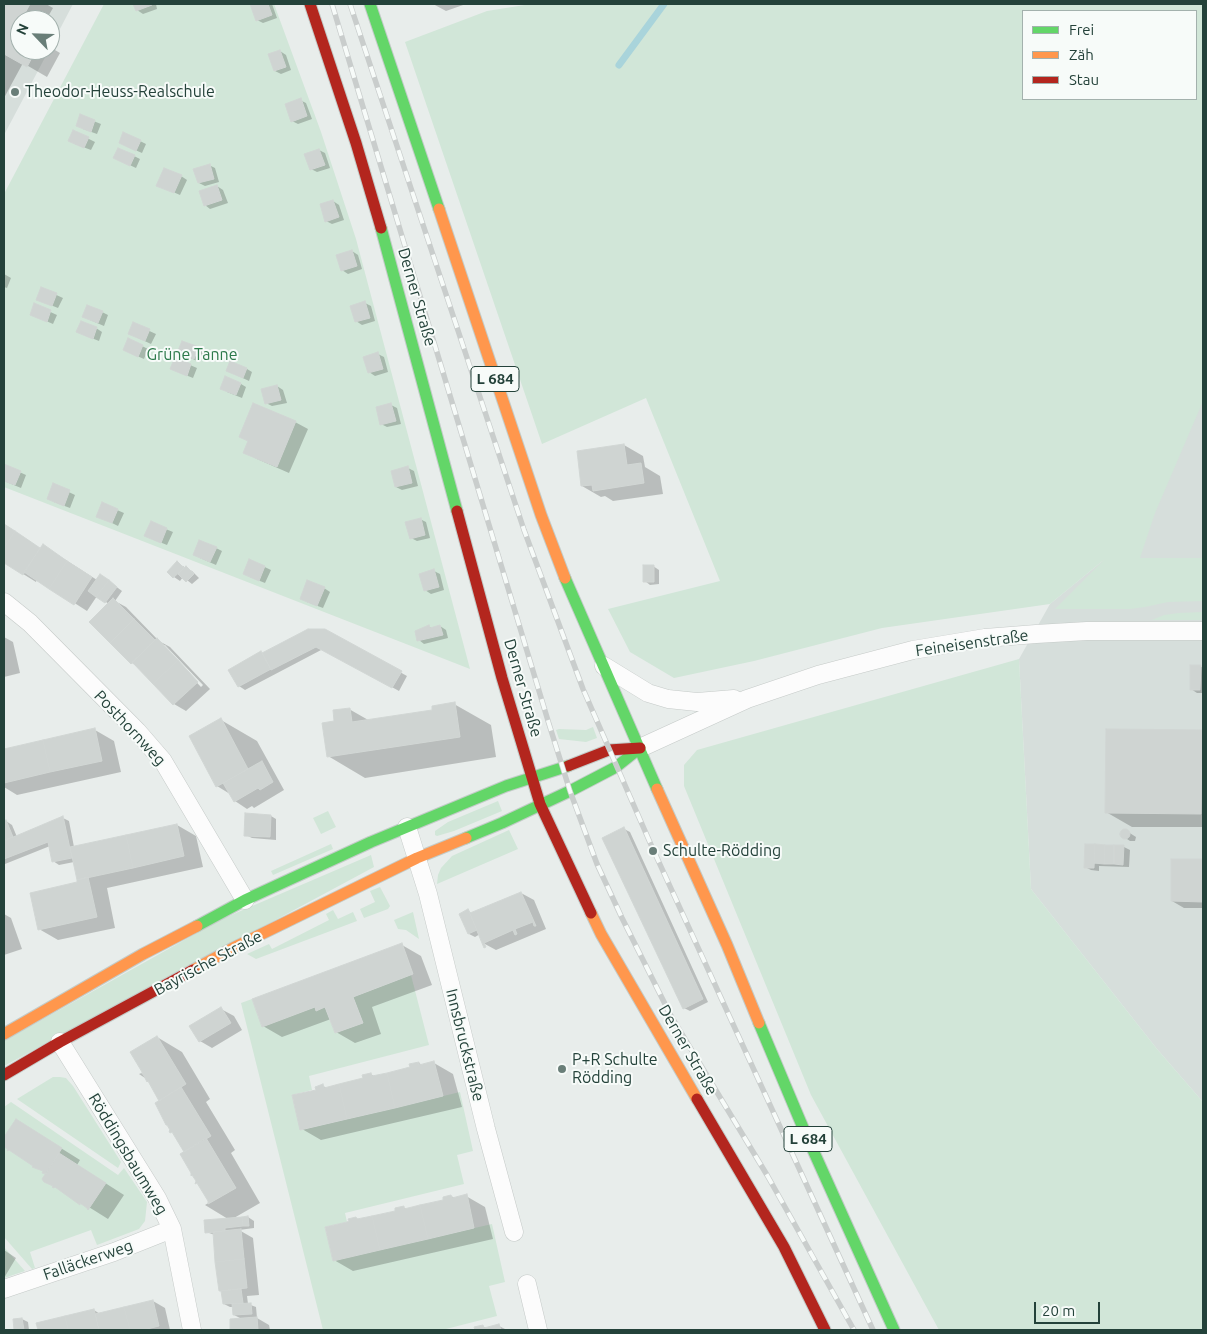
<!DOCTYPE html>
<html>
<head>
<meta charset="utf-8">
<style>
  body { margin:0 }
  #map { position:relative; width:1207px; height:1334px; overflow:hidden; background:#e8edeb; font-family:Ubuntu,sans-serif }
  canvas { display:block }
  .frame { position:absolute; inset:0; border:5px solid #24423a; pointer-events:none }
  .legend { position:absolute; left:1022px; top:10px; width:175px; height:90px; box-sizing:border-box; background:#f7fbf9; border:1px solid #a3b1ad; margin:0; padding:6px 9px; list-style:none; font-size:15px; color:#24423a }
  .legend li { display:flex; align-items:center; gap:10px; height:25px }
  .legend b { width:25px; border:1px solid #a3b1ad }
  .north { position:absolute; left:10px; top:10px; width:50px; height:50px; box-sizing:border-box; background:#f7fbf9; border:1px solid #a3b1ad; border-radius:50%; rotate:294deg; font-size:14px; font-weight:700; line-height:20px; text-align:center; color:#24423a }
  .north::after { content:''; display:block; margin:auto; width:18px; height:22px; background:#697e78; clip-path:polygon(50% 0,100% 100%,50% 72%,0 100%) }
  .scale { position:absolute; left:1034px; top:1302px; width:66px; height:22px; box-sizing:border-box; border:2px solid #24423a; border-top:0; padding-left:6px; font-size:15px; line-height:18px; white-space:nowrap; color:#24423a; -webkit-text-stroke:4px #f7fbf9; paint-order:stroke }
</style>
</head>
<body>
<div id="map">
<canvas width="1207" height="1334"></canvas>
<div class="frame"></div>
<ul class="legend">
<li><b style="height:6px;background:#63d668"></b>Frei</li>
<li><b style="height:6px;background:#ff974d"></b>Zäh</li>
<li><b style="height:6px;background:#b3261e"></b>Stau</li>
</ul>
<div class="north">N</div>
<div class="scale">20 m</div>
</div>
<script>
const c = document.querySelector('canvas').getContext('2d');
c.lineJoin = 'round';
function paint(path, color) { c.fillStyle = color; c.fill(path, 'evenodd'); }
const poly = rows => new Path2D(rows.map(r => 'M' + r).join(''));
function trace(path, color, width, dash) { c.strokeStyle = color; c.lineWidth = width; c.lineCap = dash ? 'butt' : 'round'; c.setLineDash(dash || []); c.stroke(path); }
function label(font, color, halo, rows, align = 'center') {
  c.font = font + ' Ubuntu,sans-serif'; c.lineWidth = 4; c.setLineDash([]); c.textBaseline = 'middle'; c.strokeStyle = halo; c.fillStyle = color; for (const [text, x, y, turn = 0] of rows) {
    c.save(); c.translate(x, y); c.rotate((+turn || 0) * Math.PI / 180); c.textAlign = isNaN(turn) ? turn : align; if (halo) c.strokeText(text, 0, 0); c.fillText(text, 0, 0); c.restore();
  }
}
paint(poly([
  [4,4,73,4,50,48,50,20,20,20,20,50,49,50,4,135],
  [1203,357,1203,1102,1157,1049,1031,889,1019,659,1050,604,1111,554]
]), '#d6dedb');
paint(poly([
  [104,4,274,4,321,132,356,239,470,669,4,487,4,194],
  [531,4,1203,4,1203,401,1155,513,1140,558,1203,558,1203,601,1168,602,1145,607,1130,609,1055,609,1105,559,1050,604,882,628,754,661,674,678,630,652,608,609,720,581,646,398,542,444,405,42,487,11],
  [1023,11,1196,11,1196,99,1023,99],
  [1202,612,1201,620,1152,620,1164,615,1179,613],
  [1019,659,1031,889,1157,1049,1203,1102,1203,1330,939,1330,811,1095,684,786,684,765,697,750],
  [593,727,597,738,586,742,559,739,556,730,559,729,586,730],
  [498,801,502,811,454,831,437,836,435,835,435,831,448,822],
  [328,811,336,827,321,834,313,818],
  [509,830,518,849,437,884,438,875,441,868,452,856],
  [331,844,333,849,273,875,271,871],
  [371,855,374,867,4,1066,4,1041,222,919],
  [380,887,390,906,388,909,364,918,360,909,375,902,370,891],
  [333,910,338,919,353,912,357,921,256,959,247,954,269,944,272,949,329,920,326,914],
  [413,912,419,939,406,930,398,929,394,920],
  [411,975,429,1045,309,1076,312,1090,292,1095,301,1130,460,1092,473,1151,457,1155,464,1184,345,1213,347,1222,325,1227,333,1260,492,1224,505,1282,489,1286,497,1316,442,1330,323,1330,241,1003,252,999,262,1026,315,1007,316,1010,325,1007,335,1033,363,1023,353,997],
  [53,1077,60,1077,66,1078,73,1086,121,1162,118,1168,17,1099],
  [11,1102,118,1175,124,1168,147,1202,145,1221,139,1229,97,1245,91,1230,30,1252,35,1268,32,1269,4,1237,4,1107],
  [4,1247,25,1271,4,1278]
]), '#d1e6d8');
paint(poly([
  [4,4,46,4,53,8,46,20,20,20,20,50,50,50,50,47,60,53,47,77,23,63,4,98],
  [135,4,156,4,157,9,143,14,137,10],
  [252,4,272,4,277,18,263,23,257,20],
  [433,4,466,4,446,11],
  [280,51,286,55,291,70,281,74,275,71],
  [300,100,306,103,312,119,298,124,292,121],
  [81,116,101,124,97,134,83,129],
  [73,131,95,142,91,150,75,144],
  [140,141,146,144,142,153,126,146],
  [319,150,325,153,330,168,317,172,311,169],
  [134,156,140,159,136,168,121,161],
  [209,165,215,168,219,182,205,186,199,183],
  [181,176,187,180,180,195,164,188],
  [217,186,223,190,228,203,210,209,205,205],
  [333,201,339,205,344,220,332,224,326,221],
  [352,251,358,255,362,269,348,274,342,270],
  [4,274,11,278,7,288,4,287],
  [41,288,63,298,58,308,43,302],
  [365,303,371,306,375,321,362,325,356,321],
  [35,305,57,315,53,324,37,317],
  [102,312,108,315,104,326,90,320],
  [134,324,156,334,151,344,136,337],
  [96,328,102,332,99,341,84,335],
  [142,346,148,349,144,359,130,353],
  [198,348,204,352,200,362,185,356],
  [378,354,384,357,388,372,375,376,369,372],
  [176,359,197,368,193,378,178,372],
  [247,369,252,372,249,381,228,371],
  [241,384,246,387,242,398,227,392],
  [277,386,283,390,287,403,272,406,266,403],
  [391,405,397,408,401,424,387,427,381,424],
  [295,422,308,429,289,473,257,459,245,452],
  [624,445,643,456,645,467,660,476,663,494,613,501,605,496,601,497,582,486],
  [4,465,26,475,21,488,4,481],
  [408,468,414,471,418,486,402,490,396,487,393,471],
  [54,485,75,495,70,508,54,502],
  [103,504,124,513,118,526,98,516],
  [420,519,426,522,430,538,417,541,411,538],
  [151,523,173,532,167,545,152,539],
  [4,524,41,549,55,553,97,580,106,579,122,591,115,601,126,607,159,641,170,647,210,689,186,711,174,704,138,667,132,663,109,604,97,596,87,611,37,579,36,582,4,562],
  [161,645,165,645,203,685,201,687],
  [216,548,222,551,216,565,200,558],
  [250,560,271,570,265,583,250,577],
  [177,563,192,571,199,578,192,584,183,577,180,581,174,577],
  [653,566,659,570,659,584,650,585,645,581],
  [434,571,440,574,444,590,431,594,425,590],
  [324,588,330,592,323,608,307,602],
  [440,626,446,630,448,638,424,644,419,640,429,627,432,628],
  [324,630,407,676,399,691,323,649,245,690,239,686,230,670,263,654],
  [4,637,13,642,20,673,4,677],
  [1200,666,1203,668,1203,693,1197,693,1191,689],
  [454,704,491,725,496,757,365,778,328,756,335,722,349,709,370,721,434,711],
  [221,720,257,741,284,790,254,808,252,806,247,809,235,801,230,794,217,786,190,736],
  [95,730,114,741,121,772,17,795,4,787,4,750],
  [1201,731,1203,732,1203,827,1132,827,1106,812],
  [271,816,276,819,276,840,252,838,246,835],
  [63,818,69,821,74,847,177,825,196,836,203,867,107,888,115,928,58,940,39,929,79,883,74,862,59,865,53,861,50,846,5,864,4,822,6,821,12,825,17,837],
  [624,829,630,832,708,1002,690,1011,684,1008],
  [1125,830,1136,837,1135,841,1130,841,1124,837,1121,834],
  [1086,845,1124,847,1130,850,1129,867,1099,866,1099,871,1091,870,1085,867],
  [1172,860,1203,861,1203,908,1184,908,1172,901],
  [521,893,534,900,546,929,496,950,483,943,480,934,475,937,469,934,468,911,473,914],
  [4,914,11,918,22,949,4,955],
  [402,945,421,956,432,985,372,1007,381,1034,355,1043,336,1032,331,1019,282,1037,263,1026],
  [221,1009,234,1016,242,1030,212,1048,200,1041],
  [157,1037,182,1052,210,1099,206,1102,235,1150,231,1153,260,1203,234,1218,248,1217,254,1221,254,1228,239,1230,253,1238,259,1295,247,1296,248,1304,256,1307,257,1318,269,1325,270,1330,232,1330,231,1320,242,1319,234,1315,234,1307,230,1307,224,1304,223,1292,220,1291,215,1235,206,1232,228,1219,205,1205,210,1202,161,1101,148,1080,139,1074,144,1072],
  [419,1063,422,1065,434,1063,453,1074,462,1107,321,1140,302,1129,317,1091,323,1086,327,1088,364,1079,371,1074,375,1077,411,1068],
  [16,1120,80,1160,77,1165,124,1195,108,1219,44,1179,47,1173,4,1145,4,1140],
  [451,1196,455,1198,466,1196,485,1207,493,1239,353,1271,334,1260,350,1222,356,1218,360,1220,397,1212,403,1207,407,1209,445,1201],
  [4,1250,16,1258,4,1278],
  [153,1301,165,1308,170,1330,39,1330,37,1324,94,1310,100,1314],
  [22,1319,28,1322,29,1330,16,1330,14,1320],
  [483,1326,487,1329,499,1326,507,1330,476,1330,476,1328]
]), '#0003');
trace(poly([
  [619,65,664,4]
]), '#a9d4db', 7);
const building = poly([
  [4,4,30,4,17,28,20,29,20,50,36,50,27,67,4,54,4,4],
  [133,4,152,4,152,5,136,11,133,4],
  [250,4,268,4,272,15,256,21,250,4],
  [280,50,286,67,274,71,268,54,280,50],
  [301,98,307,116,291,122,285,104,301,98],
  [80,114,95,120,91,132,76,126,80,114],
  [73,130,89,137,84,148,68,141,73,130],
  [123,132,141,140,136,151,119,143,123,132],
  [118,148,135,155,130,166,113,158,118,148],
  [319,149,325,165,310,170,304,154,319,149],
  [210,164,214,179,198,183,193,169,210,164],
  [164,168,182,175,174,193,156,186,164,168],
  [217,185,222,200,204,206,199,191,217,185],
  [333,200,339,217,325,222,320,204,333,200],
  [352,250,357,266,341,271,336,255,352,250],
  [41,287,57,293,52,306,36,300,41,287],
  [365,301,370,318,355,322,350,306,365,301],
  [34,303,51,310,47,322,30,315,34,303],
  [87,305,103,311,98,323,82,317,87,305],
  [81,321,97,327,93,339,76,332,81,321],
  [133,322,150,329,145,341,128,334,133,322],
  [128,338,143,345,138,357,123,350,128,338],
  [182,341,199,347,194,359,177,353,182,341],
  [378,352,383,369,368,373,363,357,378,352],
  [175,357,191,364,187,376,170,369,175,357],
  [230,361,247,368,243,378,226,371,230,361],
  [225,376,241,383,236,395,220,389,225,376],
  [277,385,281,400,265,404,261,389,277,385],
  [253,403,296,421,277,467,243,453,248,441,239,437,253,403],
  [391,403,396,421,380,425,376,407,391,403],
  [624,444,627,465,641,463,644,483,593,491,592,485,581,486,577,451,624,444],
  [4,464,21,471,15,485,4,481,4,464],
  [408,466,412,483,395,487,391,471,408,466],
  [53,483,70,490,64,506,47,499,53,483],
  [102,502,118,509,112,523,96,517,102,502],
  [421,518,425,535,410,539,405,522,421,518],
  [151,521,167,528,161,543,144,536,151,521],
  [4,524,15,531,4,548,4,524],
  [15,531,40,548,23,575,4,563,4,548,15,531],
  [199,540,217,547,210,562,193,555,199,540],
  [43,544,67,561,49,589,24,572,43,544],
  [249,559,265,566,259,581,243,574,249,559],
  [67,561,92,577,74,605,49,589,67,561],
  [177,561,184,568,173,578,167,572,177,561],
  [643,565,654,565,654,582,643,582,643,565],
  [186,566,194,574,186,582,178,574,186,566],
  [434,569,439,587,424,591,419,574,434,569],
  [100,574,109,580,96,597,88,591,100,574],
  [109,580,117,587,105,603,96,597,109,580],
  [307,580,325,587,317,606,300,599,307,580],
  [113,598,134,619,110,643,89,622,113,598],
  [134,619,155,640,131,664,110,643,134,619],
  [429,625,430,628,440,625,443,635,417,641,415,631,429,625],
  [308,629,325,629,402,671,392,688,316,647,271,670,262,653,308,629],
  [157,638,178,660,153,684,132,662,157,638],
  [261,651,271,669,238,687,228,670,261,651],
  [178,660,198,682,173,705,153,684,178,660],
  [1190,665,1201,665,1200,690,1190,690,1190,665],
  [455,702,460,737,327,757,322,723,334,721,333,710,350,708,352,722,432,710,432,706,455,702],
  [221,718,248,769,216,787,189,736,221,718],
  [95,728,102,761,50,772,43,740,95,728],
  [1106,729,1202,730,1201,814,1105,813,1106,729],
  [43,740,50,772,4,783,4,749,43,740],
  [262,761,273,782,260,790,258,788,234,802,223,783,262,761],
  [245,813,271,815,270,837,244,836,245,813],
  [63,816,72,858,52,862,48,842,4,859,4,841,63,816],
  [6,820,13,837,4,840,4,821,6,820],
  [177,824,184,856,133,868,126,835,177,824],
  [624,827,703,999,683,1009,602,838,624,827],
  '1120 834a5 5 0 1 1 10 0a5 5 0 1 1-10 0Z',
  [126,835,133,868,77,880,70,847,126,835],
  [1085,844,1095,844,1094,868,1084,868,1085,844],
  [1095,844,1105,845,1104,864,1094,863,1095,844],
  [1105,845,1114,845,1114,864,1104,864,1105,845],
  [1114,845,1124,845,1123,865,1114,864,1114,845],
  [1171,859,1203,859,1203,902,1171,901,1171,859],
  [88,877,97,917,38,930,30,893,77,882,77,880,88,877],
  [521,892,536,926,534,926,533,922,515,929,517,934,515,935,513,930,484,943,486,947,484,948,468,909,470,913,521,892],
  [468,909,477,930,468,934,459,914,468,909],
  [402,943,413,974,353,997,363,1023,335,1033,325,1007,316,1011,315,1007,262,1027,252,999,402,943],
  [221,1007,231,1023,199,1042,189,1026,221,1007],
  [157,1036,186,1084,159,1101,148,1081,147,1082,143,1074,142,1074,142,1072,130,1052,157,1036],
  [434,1061,443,1096,395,1108,387,1073,410,1067,409,1064,419,1062,419,1065,434,1061],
  [371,1073,372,1076,387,1073,395,1108,347,1119,339,1084,363,1078,362,1075,371,1073],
  [323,1084,324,1088,339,1084,347,1119,300,1130,292,1095,316,1090,315,1087,323,1084],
  [181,1087,211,1136,184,1152,172,1132,170,1133,169,1131,170,1130,167,1125,166,1125,155,1103,181,1087],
  [16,1119,62,1148,46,1174,42,1173,43,1171,32,1167,33,1166,9,1150,7,1151,8,1149,4,1147,4,1137,16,1119],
  [206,1138,236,1188,208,1204,208,1201,197,1183,195,1184,196,1181,192,1175,191,1176,191,1173,180,1154,206,1138],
  [59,1153,106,1183,88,1210,87,1208,80,1203,80,1205,55,1187,54,1188,52,1187,53,1186,44,1182,42,1179,59,1153],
  [467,1194,474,1228,428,1239,420,1205,443,1200,443,1197,451,1195,452,1198,467,1194],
  [420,1205,428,1239,380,1250,372,1216,395,1211,395,1208,404,1206,404,1209,420,1205],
  [248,1216,249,1226,243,1226,242,1217,248,1216],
  [372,1216,380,1250,333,1261,325,1227,347,1222,349,1221,348,1219,356,1217,357,1219,372,1216],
  [242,1217,243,1226,225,1228,225,1231,205,1233,204,1220,242,1217],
  [241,1229,244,1259,215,1262,213,1232,241,1229],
  [244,1259,247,1288,219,1291,215,1262,244,1259],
  [241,1289,243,1303,223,1304,221,1291,241,1289],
  [153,1300,159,1326,143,1330,130,1330,124,1307,153,1300],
  [251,1303,252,1314,233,1315,232,1304,251,1303],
  [124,1307,130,1330,99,1330,95,1314,124,1307],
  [94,1309,99,1330,68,1330,65,1316,94,1309],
  [65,1316,68,1330,38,1330,36,1323,65,1316],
  [257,1317,258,1330,230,1330,230,1319,257,1317],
  [22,1318,24,1330,14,1330,13,1319,22,1318],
  [499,1324,501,1330,475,1330,474,1327,483,1325,484,1328,499,1324]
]);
paint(building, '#cfd4d2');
trace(building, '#d1d6d4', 1);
const street = poly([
  [4,602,30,623,137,731,163,761,245,900],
  [604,666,648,693,668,699,697,702,734,699],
  [640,748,747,699,818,675,913,650,985,638,1036,634,1087,631,1203,631],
  [407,827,428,894,486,1129,514,1232],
  [60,1042,157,1198,172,1229,192,1330],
  [527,1284,538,1330],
  [4,1289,114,1252,172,1229]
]);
const fast = poly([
  [370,4,439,209],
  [381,228,457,511],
  [565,578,657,789],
  [466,838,502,823,570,791,616,767,640,748],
  [197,926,245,900,371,842,506,786,568,766],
  [759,1023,804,1130,894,1330]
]);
const slow = poly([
  [439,209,541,515,565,578],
  [657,789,727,945,759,1023],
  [591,913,601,934,697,1099],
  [193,970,233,948,417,858,466,838],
  [4,1034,143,954,197,926]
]);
const jam = poly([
  [310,4,356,143,381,228],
  [457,511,502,678,540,804,591,913],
  [568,766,609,750,640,748],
  [4,1075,60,1042,193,970],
  [697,1099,784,1247,825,1330]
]);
trace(street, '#c5cac8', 19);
trace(fast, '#c3cbc8', 13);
trace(slow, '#c3cbc8', 13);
trace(jam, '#c3cbc8', 13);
trace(street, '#fcfcfc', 18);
trace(fast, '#63d668', 11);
trace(slow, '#ff974d', 11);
trace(jam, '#b3261e', 11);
const rail = poly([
  [332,4,549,724,570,791,597,864,622,918,671,1016,767,1175,854,1330],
  [350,4,524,530,583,689,652,847,873,1330]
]);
trace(rail, '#c9cdcc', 5.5);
trace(rail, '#f7fbf9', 4, [11]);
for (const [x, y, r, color] of [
  [15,92,5,"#697e78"],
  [653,851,5,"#697e78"],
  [562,1069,5,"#697e78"]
]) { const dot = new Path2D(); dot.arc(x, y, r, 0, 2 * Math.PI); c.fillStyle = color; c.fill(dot); trace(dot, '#f7fbf9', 2); }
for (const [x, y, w] of [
  [495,379,48],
  [808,1139,48]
]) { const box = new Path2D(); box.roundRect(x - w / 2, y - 12.5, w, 25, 4); c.fillStyle = '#f7fbf9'; c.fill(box); trace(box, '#24423a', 1); }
label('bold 15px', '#24423a', null, [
  ["L 684",495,379],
  ["L 684",808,1139]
]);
label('16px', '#24423a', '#f7fbf9', [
  ["Theodor-Heuss-Realschule",25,92],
  ["Schulte-Rödding",663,851],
  ["P+R Schulte",572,1060],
  ["Rödding",572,1078]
], 'left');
label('16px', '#24423a', '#f7fbf9', [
  ["Derner Straße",417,297,74],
  ["Feineisenstraße",972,643,-8],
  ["Derner Straße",523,688,74],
  ["Posthornweg",130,728,47],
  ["Bayrische Straße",208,963,-28],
  ["Innsbruckstraße",465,1045,76],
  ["Derner Straße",688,1050,60],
  ["Röddingsbaumweg",128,1154,59],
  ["Falläckerweg",88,1260,-19]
]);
label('16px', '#2d7a4b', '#f7fbf9', [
  ["Grüne Tanne",192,355]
]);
</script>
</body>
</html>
